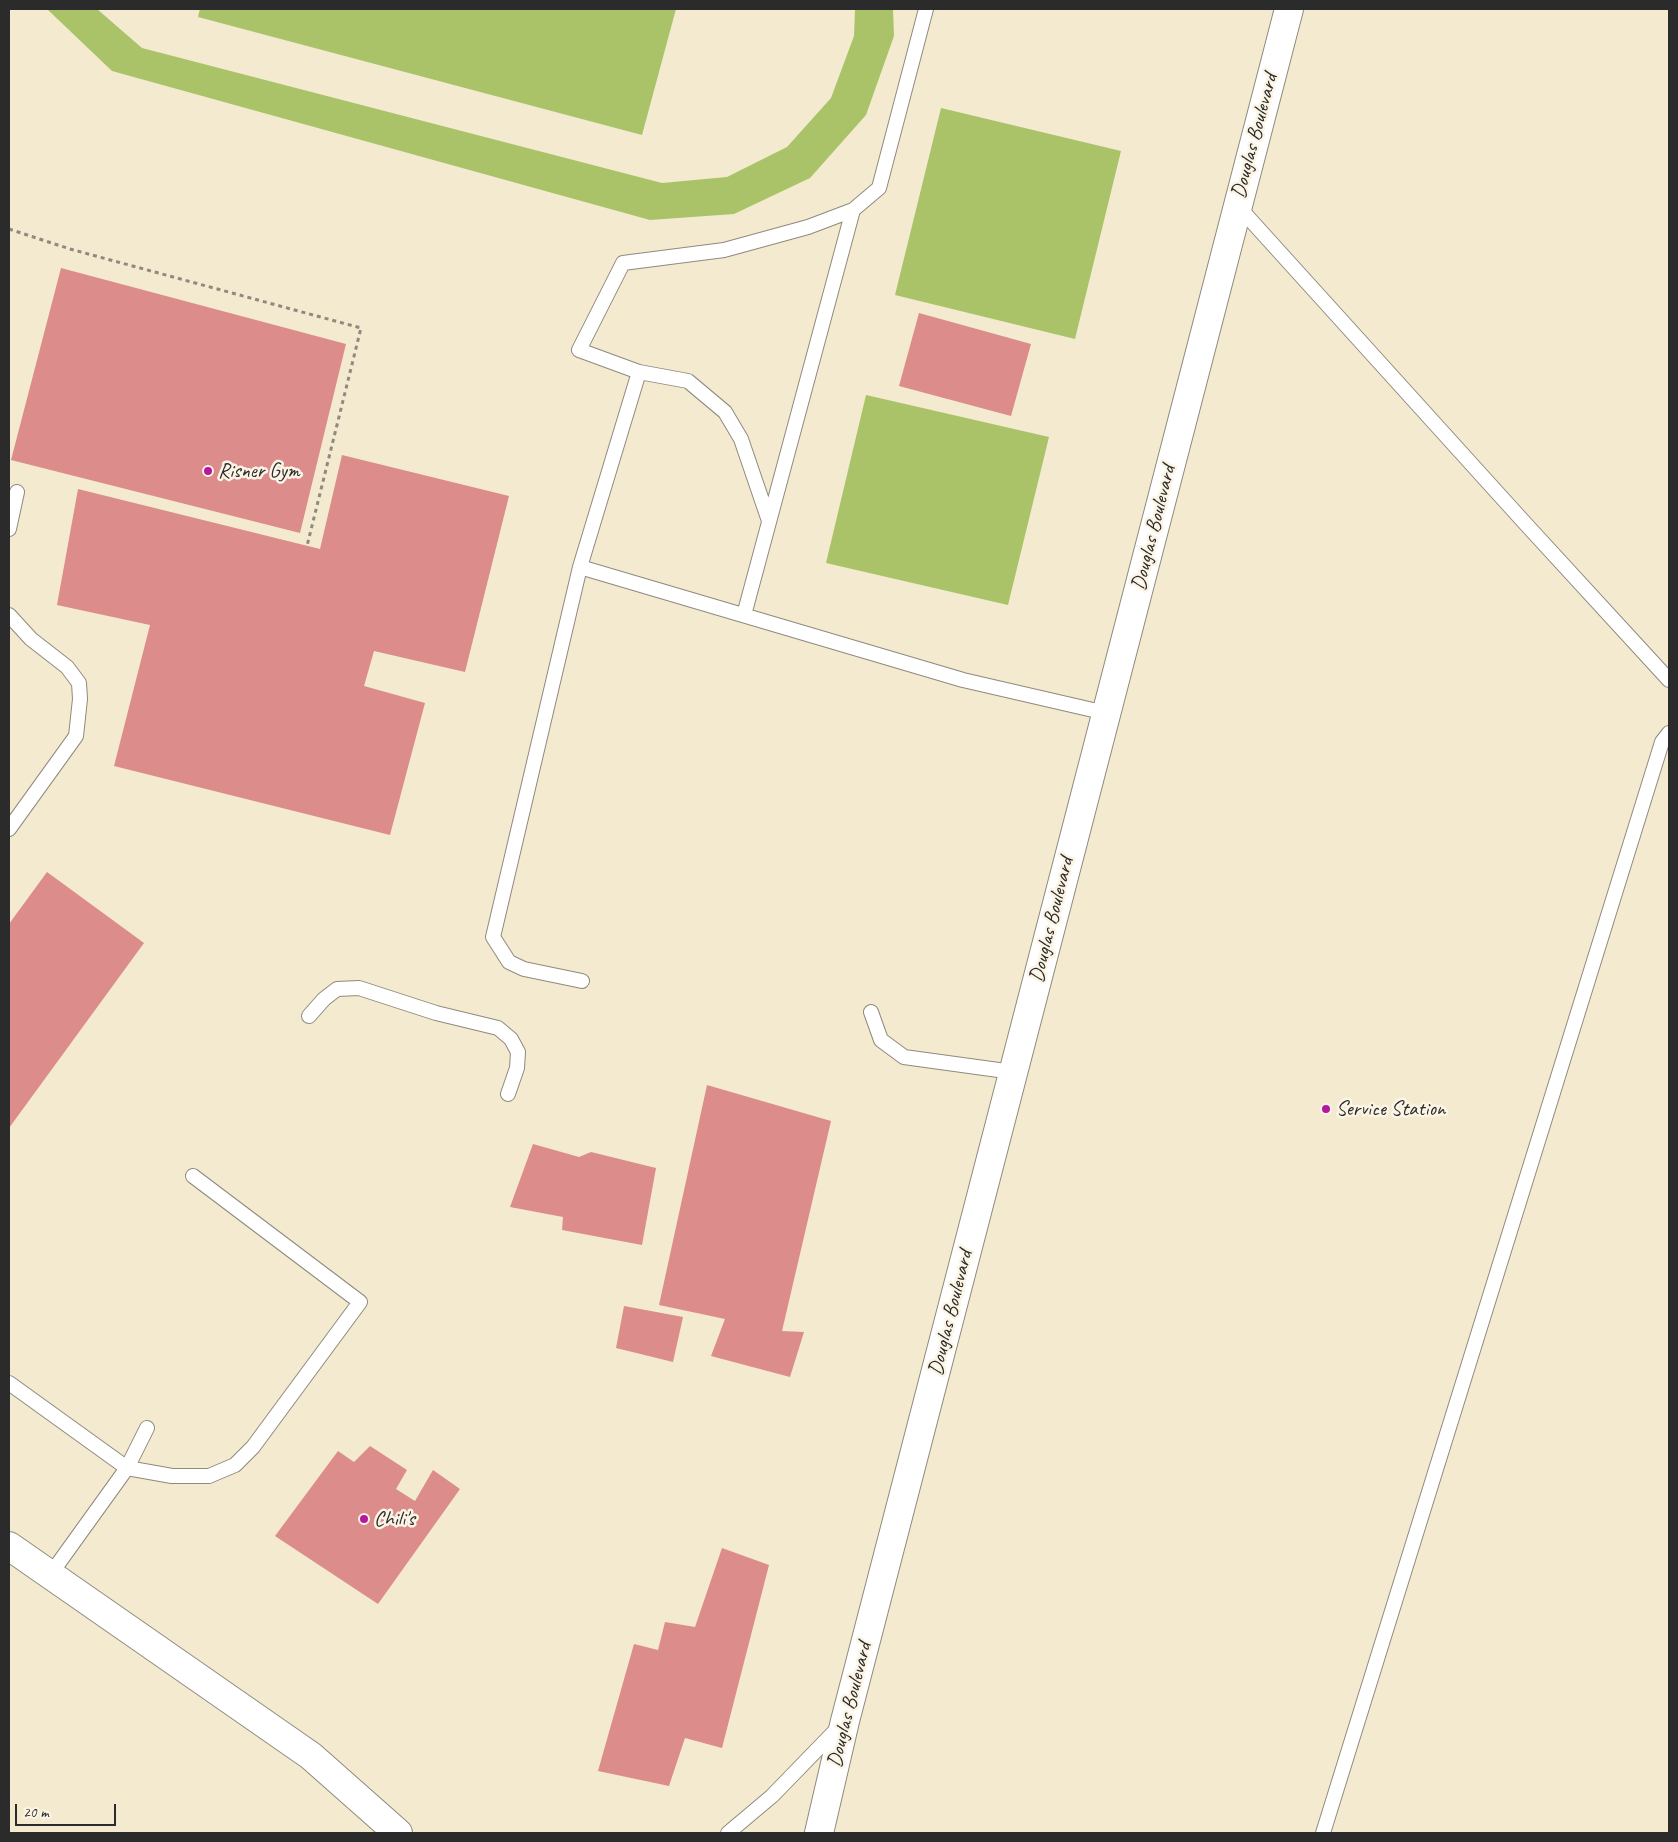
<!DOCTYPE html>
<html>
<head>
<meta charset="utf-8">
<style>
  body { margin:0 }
  #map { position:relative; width:1678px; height:1842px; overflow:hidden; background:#f3ead0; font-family:Caveat,sans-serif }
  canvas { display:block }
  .frame { position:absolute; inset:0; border:10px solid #2b2b2b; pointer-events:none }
  .scale { position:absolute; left:15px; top:1804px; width:101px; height:22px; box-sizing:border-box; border:2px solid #2b2b2b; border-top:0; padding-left:6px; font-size:15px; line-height:18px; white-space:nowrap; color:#2b2b2b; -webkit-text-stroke:4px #fcf5e5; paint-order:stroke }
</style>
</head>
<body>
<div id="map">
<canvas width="1678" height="1842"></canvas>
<div class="frame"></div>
<div class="scale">20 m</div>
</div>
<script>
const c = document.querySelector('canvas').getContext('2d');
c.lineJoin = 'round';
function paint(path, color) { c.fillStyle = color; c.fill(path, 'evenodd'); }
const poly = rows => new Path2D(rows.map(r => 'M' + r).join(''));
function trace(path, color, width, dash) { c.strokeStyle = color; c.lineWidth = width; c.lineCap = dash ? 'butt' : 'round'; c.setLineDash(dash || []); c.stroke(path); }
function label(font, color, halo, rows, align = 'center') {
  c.font = font + ' Caveat,sans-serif'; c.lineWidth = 5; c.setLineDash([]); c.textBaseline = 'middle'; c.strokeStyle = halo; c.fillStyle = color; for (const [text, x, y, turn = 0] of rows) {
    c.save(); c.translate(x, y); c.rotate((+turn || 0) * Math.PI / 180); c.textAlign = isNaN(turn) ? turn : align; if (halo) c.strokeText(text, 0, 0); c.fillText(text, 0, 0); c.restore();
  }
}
paint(poly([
  [47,9,97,9,142,48,662,183,727,177,787,147,831,98,854,36,855,9,893,9,894,36,866,115,810,178,734,214,650,220,112,71],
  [200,9,676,9,642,135,198,17],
  [941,108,1121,151,1075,339,895,295],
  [866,395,1049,437,1008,605,826,563]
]), '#aac369');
paint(poly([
  [61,268,346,344,300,533,11,460],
  [919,313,1031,344,1011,416,899,386],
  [342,455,509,496,465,672,374,651,364,686,425,703,390,835,114,766,150,625,57,605,78,489,320,549],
  [47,872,144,943,9,1128,9,924],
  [707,1085,831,1121,782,1331,804,1332,790,1377,711,1356,725,1319,659,1305],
  [533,1144,579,1157,591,1152,656,1168,642,1245,562,1230,563,1217,510,1207],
  [624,1306,683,1317,673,1362,616,1348],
  [370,1446,407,1470,396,1489,415,1501,433,1470,460,1489,378,1604,275,1536,338,1451,354,1462],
  [722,1548,769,1565,722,1748,685,1738,669,1786,598,1771,634,1644,658,1650,665,1622,695,1627]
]), '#dc8c8b');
const service = poly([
  [1237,205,1523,521,1669,680],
  [769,521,741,439,725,412,688,381,639,372,579,350,623,263,724,250,808,227,853,210],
  [9,529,17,492],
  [580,567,963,680,1106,713],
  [9,615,31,639,67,667,79,683,80,699,76,736,9,829],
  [744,615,853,210,879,188,926,9],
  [582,981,524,969,509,962,493,937,580,567,639,372],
  [871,1012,881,1040,904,1057,1013,1072],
  [309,1016,324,999,337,989,359,988,436,1013,498,1028,511,1039,518,1052,517,1068,508,1094],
  [9,1383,127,1468,172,1476,209,1476,235,1465,253,1447,360,1302,193,1176],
  [50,1575,127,1468,147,1428],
  [728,1833,772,1796,839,1727],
  [1323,1833,1662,742,1669,733]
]);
const tertiary = poly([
  [9,1546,311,1756,398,1833],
  [819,1833,845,1721,1289,9]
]);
trace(service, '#8f8a7e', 16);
trace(tertiary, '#8f8a7e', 30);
trace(poly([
  [9,229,70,249,361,328,307,546]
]), '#8f8a7e', 3, [4, 4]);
trace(service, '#fff', 14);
trace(tertiary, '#fff', 28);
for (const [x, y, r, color] of [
  [208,471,5,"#b5179e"],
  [1326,1109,5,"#b5179e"],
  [364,1519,5,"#b5179e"]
]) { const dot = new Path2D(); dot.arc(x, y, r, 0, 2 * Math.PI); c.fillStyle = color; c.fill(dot); trace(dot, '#fcf5e5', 2); }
label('21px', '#2b2b2b', '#fcf5e5', [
  ["Douglas Boulevard",1255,136,-75],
  ["Douglas Boulevard",1154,528,-76],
  ["Douglas Boulevard",1052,920,-76],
  ["Douglas Boulevard",951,1313,-76],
  ["Douglas Boulevard",850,1705,-76]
]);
label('21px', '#2b2b2b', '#fcf5e5', [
  ["Risner Gym",218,471],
  ["Service Station",1336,1109],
  ["Chili's",374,1519]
], 'left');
</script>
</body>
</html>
